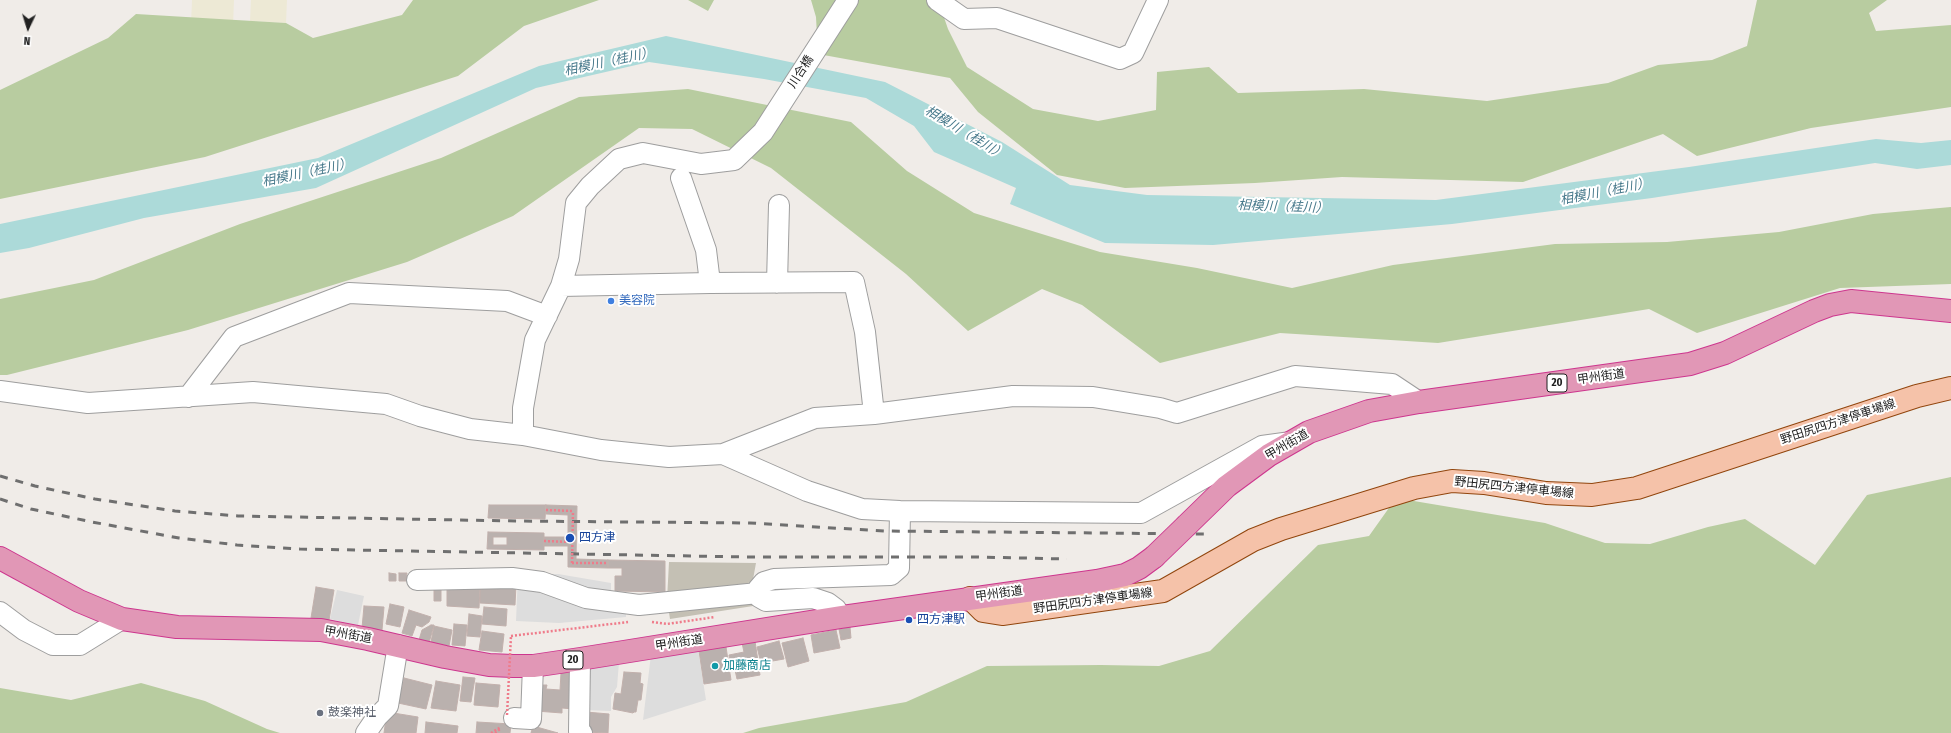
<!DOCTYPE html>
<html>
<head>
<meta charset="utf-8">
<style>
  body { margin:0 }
  #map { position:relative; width:1951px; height:733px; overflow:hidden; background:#f0ece8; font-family:"Fira Sans Condensed",sans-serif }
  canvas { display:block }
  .north { position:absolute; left:8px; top:8px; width:40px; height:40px; -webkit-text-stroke:3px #fff; paint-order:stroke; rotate:184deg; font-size:11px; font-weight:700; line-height:16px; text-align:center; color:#212121 }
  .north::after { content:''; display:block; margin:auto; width:14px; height:18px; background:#212121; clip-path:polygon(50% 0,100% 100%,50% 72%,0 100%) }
</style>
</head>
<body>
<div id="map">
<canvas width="1951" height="733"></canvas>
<div class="north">N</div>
</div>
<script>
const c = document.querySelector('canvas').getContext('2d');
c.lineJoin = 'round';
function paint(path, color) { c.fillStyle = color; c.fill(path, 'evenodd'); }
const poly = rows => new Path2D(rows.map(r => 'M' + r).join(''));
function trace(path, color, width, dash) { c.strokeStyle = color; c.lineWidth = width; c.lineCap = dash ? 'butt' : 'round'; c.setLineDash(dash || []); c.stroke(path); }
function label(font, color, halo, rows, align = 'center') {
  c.font = font + ' "Fira Sans Condensed","Noto Sans JP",sans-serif'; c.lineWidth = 4; c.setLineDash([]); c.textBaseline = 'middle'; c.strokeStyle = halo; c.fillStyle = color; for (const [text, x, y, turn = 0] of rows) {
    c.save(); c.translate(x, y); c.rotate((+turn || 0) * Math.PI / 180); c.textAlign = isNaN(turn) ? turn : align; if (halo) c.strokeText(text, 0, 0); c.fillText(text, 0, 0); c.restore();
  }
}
paint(poly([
  [669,562,756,563,750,596,753,606,670,619,667,600]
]), '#c4c0b4');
paint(poly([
  [192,0,234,0,233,26,191,25],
  [251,0,287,0,286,23,250,21]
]), '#ede9d5');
paint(poly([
  [413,0,599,0,524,26,458,76,205,157,0,199,0,90,108,38,136,14,286,23,313,38,402,15],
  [688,0,714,0,708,11],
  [811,0,938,0,948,29,967,67,1033,109,1098,121,1156,110,1157,72,1209,67,1238,93,1364,89,1487,101,1608,83,1658,65,1712,60,1747,46,1757,0,1887,0,1869,13,1876,31,1951,25,1951,107,1811,128,1697,156,1663,134,1523,182,1342,177,1255,183,1125,188,1057,175,978,112,950,78,818,54,816,17],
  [688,89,851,122,907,171,974,213,1100,252,1197,268,1292,288,1393,265,1555,244,1667,242,1779,232,1873,214,1951,207,1951,284,1840,288,1697,333,1649,309,1438,343,1280,333,1160,363,1082,305,1042,289,968,331,906,274,771,168,692,129,639,128,513,216,407,262,188,330,7,375,0,375,0,299,94,280,240,224,441,158,579,97],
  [1951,477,1951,733,743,733,759,728,906,702,987,666,1101,665,1159,666,1210,651,1318,545,1369,536,1396,498,1545,523,1605,543,1650,544,1708,527,1745,519,1815,565,1867,495],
  [141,683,205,701,267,729,280,733,0,733,0,688,71,700]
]), '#b8cca0');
paint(poly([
  [518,574,558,574,611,583,611,597,626,597,626,617,559,623,516,621],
  [337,590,364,596,358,625,330,619],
  [698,649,706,700,643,720,651,655],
  [619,662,617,687,611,697,611,711,583,710,586,667]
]), '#ddd');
paint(poly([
  [666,36,885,82,1002,142,1070,185,1147,195,1436,200,1689,167,1876,139,1921,143,1951,140,1951,165,1917,169,1875,163,1652,198,1452,224,1213,245,1105,243,1010,204,1016,188,934,152,914,126,866,98,764,79,649,62,536,88,316,188,144,218,29,248,0,253,0,224,318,158,539,66]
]), '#acdad9');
const building = poly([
  [489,505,546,505,545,519,488,518,489,505],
  [546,505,577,506,576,559,608,560,608,568,568,567,568,546,544,546,544,537,568,537,568,515,546,514,546,505],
  [488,532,544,533,544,550,487,549,488,532],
  [493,537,507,537,507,545,493,545,493,537],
  [608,560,665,561,665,592,615,591,615,576,622,576,622,568,608,568,608,560],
  [389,573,396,574,396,581,389,581,389,573],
  [399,573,407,573,406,581,399,581,399,573],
  [516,585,515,605,480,603,480,589,516,585],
  [316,587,334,590,329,620,311,618,316,587],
  [447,587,480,589,479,608,447,606,447,587],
  [434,588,441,588,441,601,434,601,434,588],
  [390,604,404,607,400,627,386,624,390,604],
  [364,606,384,607,382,630,362,628,364,606],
  [484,607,507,609,506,626,482,624,484,607],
  [409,610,431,617,429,622,422,627,416,625,412,636,402,633,409,610],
  [469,614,482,616,480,637,467,636,469,614],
  [454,624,467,625,465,646,452,645,454,624],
  [431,625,434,625,429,643,419,640,422,630,431,625],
  [434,626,452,630,449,646,431,642,434,626],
  [850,627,851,638,841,640,839,629,850,627],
  [836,630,840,648,814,653,811,635,836,630],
  [482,631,504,634,502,652,479,650,482,631],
  [803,638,809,661,788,667,782,643,803,638],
  [755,641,760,675,737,679,735,670,731,671,729,655,744,652,742,643,755,641],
  [779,641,784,659,761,663,757,647,779,641],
  [726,647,731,680,704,684,699,651,726,647],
  [624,672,641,673,640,683,643,684,641,700,638,700,636,712,634,712,633,713,613,709,615,693,621,694,624,672],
  [561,673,576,673,573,709,562,708,562,713,536,711,538,685,547,685,546,689,560,690,561,673],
  [463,677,475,678,471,702,460,701,463,677],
  [404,678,432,685,426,709,398,703,404,678],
  [436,681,460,685,456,711,431,708,436,681],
  [476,683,500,685,498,707,474,705,476,683],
  [387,712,418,717,416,733,384,733,387,712],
  [586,712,609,714,608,733,584,732,586,712],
  [426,722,458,726,457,733,425,733,426,722],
  [477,722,511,724,510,733,476,733,477,722],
  [533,726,558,733,531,733,533,726]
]);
paint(building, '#bab1ae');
trace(building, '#c1b0ac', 1);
const minor = poly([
  [937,0,964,19,997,18,1120,59,1133,53,1158,0],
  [681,178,706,250,710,283,854,282,865,332,874,414],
  [777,283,779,205],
  [561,286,710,283],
  [0,391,88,403,253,392,386,404,420,416,470,429,523,435,601,450,669,457,723,454,815,418,874,414,1013,396,1093,397,1160,408,1177,413,1295,376,1392,384,1419,402],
  [188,397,234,337,349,293,507,301,547,316],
  [523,435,523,408,535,340,561,286,569,259,576,203,590,186,619,159,643,153,701,164,734,160,763,132,848,0],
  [723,454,807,491,862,509,900,511,1141,513,1262,446,1291,442],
  [417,580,512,578,542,582,586,598,639,605,758,593],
  [0,612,24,630,53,645,80,645,122,619],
  [841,617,836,609,828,603,813,598,766,601,759,597,758,589,764,582,774,579,891,575,899,568,900,511],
  [580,659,579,731,582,733],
  [514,718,531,719,533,666],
  [366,733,377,717,388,706,398,645]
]);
const major = poly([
  [970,598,983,611,1002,614,1163,591,1253,540,1281,529,1414,488,1452,481,1484,483,1546,493,1592,495,1637,488,1917,396,1951,388]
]);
const highway = poly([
  [1187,525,1227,486,1269,455,1309,432,1369,411,1419,402,1690,364,1725,353,1814,311,1830,305,1851,301,1951,311],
  [0,558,79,601,122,619,177,627,321,630,368,639,445,657,489,665,513,666,533,666,580,659,841,617,1097,581,1125,575,1139,568,1154,557]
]);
trace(minor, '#9e9e9e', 22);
trace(major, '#91450d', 24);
trace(highway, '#cd368e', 24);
trace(poly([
  [546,510,573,511],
  [544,541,572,542],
  [572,563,608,563],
  [652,622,667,624,715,617],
  [511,636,628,622],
  [491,733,501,727],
  [495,733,500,729]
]), '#ef7b8a', 2.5, [2, 2]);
trace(minor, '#fff', 20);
trace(major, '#f5c2a9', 22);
trace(highway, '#e197b6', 22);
trace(poly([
  [0,476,35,486,95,499,175,511,238,516,516,521,750,523,884,531,1204,534],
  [0,499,31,509,92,522,179,538,237,545,300,549,747,557,977,557,1067,559]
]), '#6f6f6f', 3, [8, 8]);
const highwayBridge = poly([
  [1154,557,1187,525]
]);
trace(highwayBridge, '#cd368e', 24, []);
trace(poly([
  [572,563,573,511],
  [507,715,511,636]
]), '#ef7b8a', 2.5, [2, 2]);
trace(highwayBridge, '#e197b6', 22);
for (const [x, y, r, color] of [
  [611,301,4,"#3f7fe0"],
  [570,538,5,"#1a4fb4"],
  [909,620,4,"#1a4fb4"],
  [715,666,4,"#0f9aa8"],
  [320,713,4,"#6b7280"]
]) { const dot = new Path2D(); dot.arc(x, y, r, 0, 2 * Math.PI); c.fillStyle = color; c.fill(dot); trace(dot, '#fff', 1.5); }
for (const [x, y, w] of [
  [1557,383,20],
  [573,660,20]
]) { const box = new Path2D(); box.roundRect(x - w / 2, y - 9, w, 18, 3); c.fillStyle = '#fff'; c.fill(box); trace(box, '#212121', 1); }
label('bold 11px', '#212121', null, [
  ["20",1557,383],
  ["20",573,660]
]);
label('12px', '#212121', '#fff', [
  ["川合橋",801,72,-57],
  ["甲州街道",1601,377,-8],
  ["野田尻四方津停車場線",1838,422,-18],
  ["甲州街道",1287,445,-30],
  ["野田尻四方津停車場線",1514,488,6],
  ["甲州街道",999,594,-8],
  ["野田尻四方津停車場線",1093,601,-8],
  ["甲州街道",348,635,10],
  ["甲州街道",679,643,-9]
]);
label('12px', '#366cbe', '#fff', [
  ["美容院",619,301]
], 'left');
label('12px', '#164399', '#fff', [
  ["四方津",579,538],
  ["四方津駅",917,620]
], 'left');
label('12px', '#0d838f', '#fff', [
  ["加藤商店",723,666]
], 'left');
label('12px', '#5b616d', '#fff', [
  ["鼓楽神社",328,713]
], 'left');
label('italic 13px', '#47798b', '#fff', [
  ["相模川（桂川）",609,62,-12],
  ["相模川（桂川）",965,133,31],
  ["相模川（桂川）",307,173,-12],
  ["相模川（桂川）",1605,192,-11],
  ["相模川（桂川）",1283,207,2]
]);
</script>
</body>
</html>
